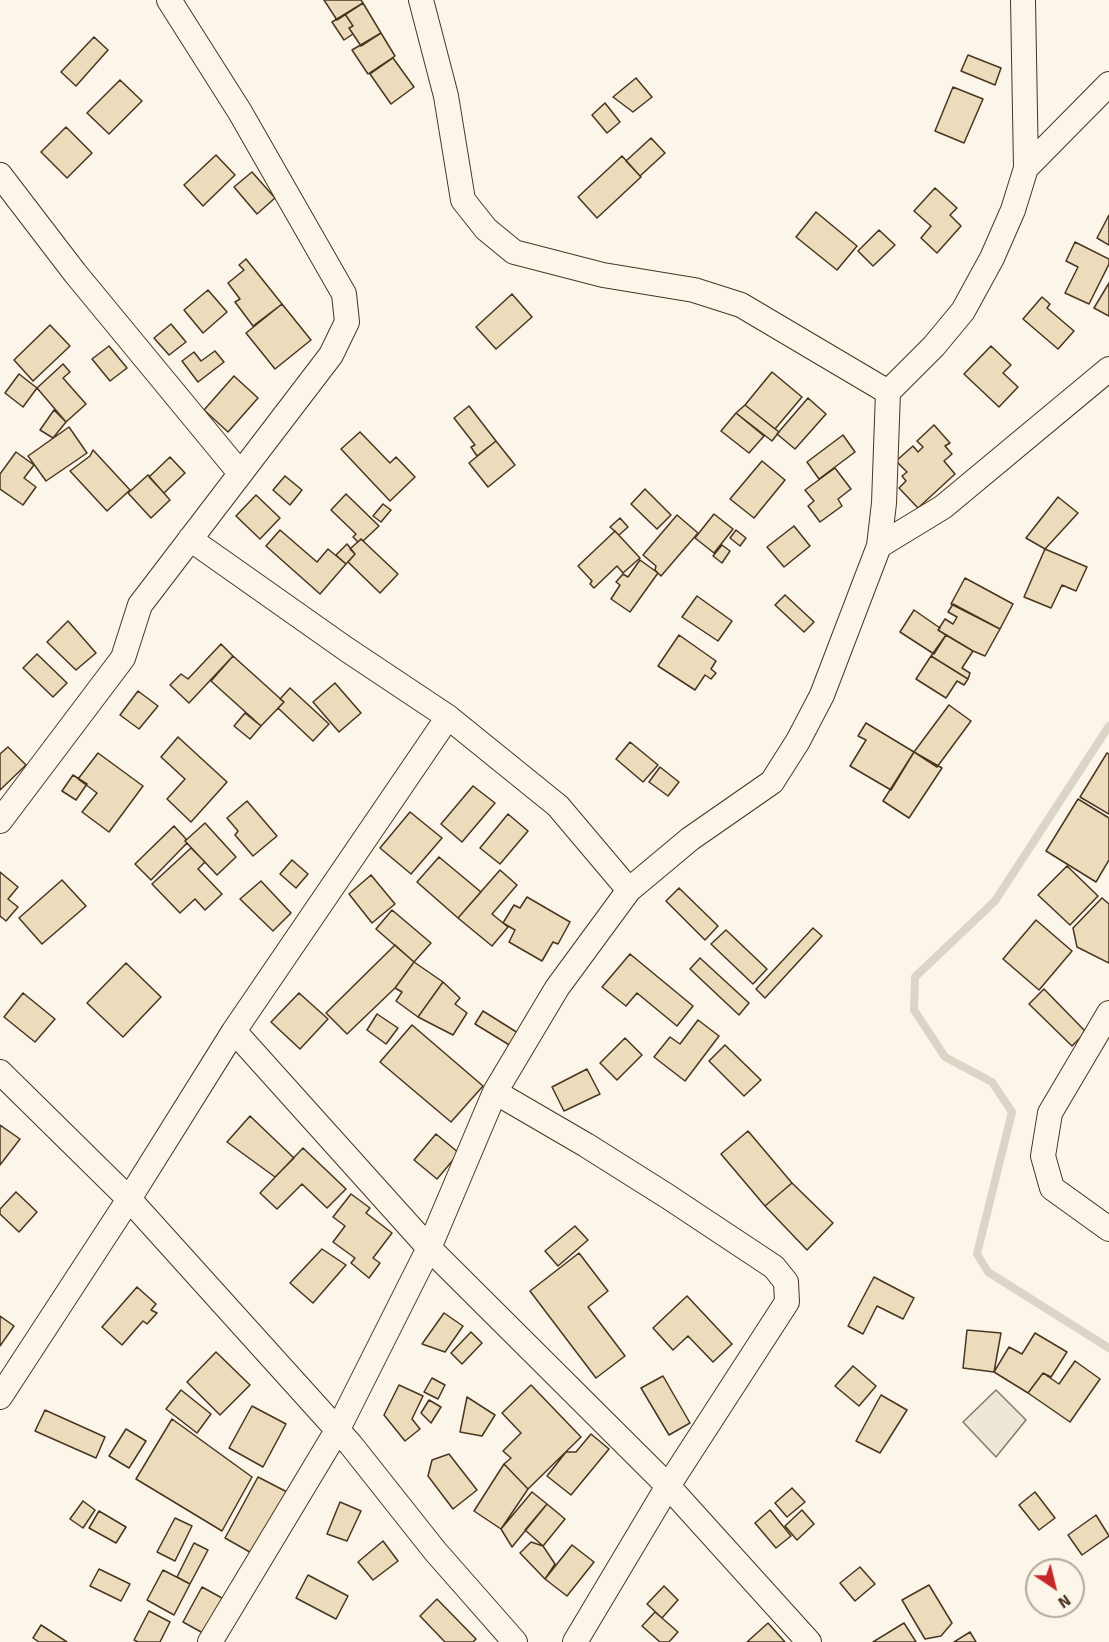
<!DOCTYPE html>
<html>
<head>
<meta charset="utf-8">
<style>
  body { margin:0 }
  #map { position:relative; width:1109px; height:1642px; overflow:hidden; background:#fbf6e9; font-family:Signika,sans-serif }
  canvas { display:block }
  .north { position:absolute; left:1025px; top:1558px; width:60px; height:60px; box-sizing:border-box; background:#fbf6e9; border:2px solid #b4a999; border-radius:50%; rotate:145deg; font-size:16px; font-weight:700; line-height:24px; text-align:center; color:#4a3520 }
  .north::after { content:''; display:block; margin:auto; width:21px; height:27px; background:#c62828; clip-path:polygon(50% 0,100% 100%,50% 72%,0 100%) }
</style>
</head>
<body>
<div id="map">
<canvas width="1109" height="1642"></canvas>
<div class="north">N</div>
</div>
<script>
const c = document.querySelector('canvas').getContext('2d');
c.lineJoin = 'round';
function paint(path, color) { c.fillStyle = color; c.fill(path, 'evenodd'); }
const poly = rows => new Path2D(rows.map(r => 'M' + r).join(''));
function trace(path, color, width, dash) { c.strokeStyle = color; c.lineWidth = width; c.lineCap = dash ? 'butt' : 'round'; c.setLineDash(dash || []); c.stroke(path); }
const green = poly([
  [996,1390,1026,1420,996,1457,963,1422,996,1390]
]);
paint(green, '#ede6d9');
trace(green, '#887966', 1.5);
trace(poly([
  [1109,726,995,901,915,977,914,1010,945,1057,992,1082,1012,1112,977,1254,988,1272,1109,1348]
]), '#dcd4c6', 8);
const building = poly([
  [324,0,361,0,363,3,337,20,324,0],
  [363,3,381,33,361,46,349,28,353,26,345,14,363,3],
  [345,14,353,26,349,28,353,34,344,40,332,22,345,14],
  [381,33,395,56,368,74,352,50,381,33],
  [94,37,108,50,76,86,61,72,94,37],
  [968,55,1001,68,995,85,961,71,968,55],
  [393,58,414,87,391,104,370,74,393,58],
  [636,78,652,97,633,112,613,97,636,78],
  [120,80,142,101,109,134,87,113,120,80],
  [953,87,983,99,964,143,935,131,953,87],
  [605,103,620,122,607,133,592,115,605,103],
  [66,127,92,153,67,178,41,152,66,127],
  [651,138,665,153,640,176,626,161,651,138],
  [216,155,235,175,203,206,184,185,216,155],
  [622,156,641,177,597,218,578,197,622,156],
  [252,172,275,198,257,214,234,187,252,172],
  [935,188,957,208,950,215,961,226,937,253,921,238,931,226,914,211,935,188],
  [816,212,857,246,837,270,796,237,816,212],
  [1109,215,1109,245,1097,238,1109,215],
  [879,230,895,245,873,266,858,251,879,230],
  [1075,242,1109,259,1109,264,1089,304,1065,293,1078,267,1066,261,1075,242],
  [246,259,282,304,253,326,235,302,240,299,228,283,244,270,239,265,246,259],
  [1109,283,1109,316,1094,308,1109,283],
  [208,290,227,312,203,333,184,310,208,290],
  [512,294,532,317,496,349,476,327,512,294],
  [1042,297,1050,304,1047,308,1074,331,1058,349,1023,319,1042,297],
  [282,304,311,340,275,369,246,333,282,304],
  [171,324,186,342,169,355,154,338,171,324],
  [50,325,70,346,33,381,14,360,50,325],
  [109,346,127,368,110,381,92,359,109,346],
  [991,346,1011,365,1003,373,1018,387,999,407,964,374,991,346],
  [215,351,224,362,198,382,182,361,194,352,201,361,215,351],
  [63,364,70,372,63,378,86,404,66,422,37,388,63,364],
  [772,372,802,397,775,429,745,405,772,372],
  [19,374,37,388,23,407,5,393,19,374],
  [234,376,258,398,228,432,204,410,234,376],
  [808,398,826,414,795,449,777,434,808,398],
  [745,405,779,432,772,441,736,413,745,405],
  [469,406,496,441,477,456,471,447,475,445,454,418,469,406],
  [54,410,66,422,53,438,40,430,54,410],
  [736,413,764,436,749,453,721,431,736,413],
  [934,425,950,443,945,446,952,454,944,461,955,474,918,508,899,488,906,481,902,476,907,472,896,461,913,446,918,452,923,447,917,441,934,425],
  [69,427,87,453,46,481,28,456,69,427],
  [360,432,390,463,396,457,415,477,390,501,341,449,360,432],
  [843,435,855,452,819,479,807,462,843,435],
  [496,441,515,465,488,487,469,463,496,441],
  [93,450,130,490,107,511,70,471,90,456,93,450],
  [16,452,34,465,24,478,36,487,23,505,0,489,0,474,16,452],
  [170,457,185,473,164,493,149,477,170,457],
  [762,461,785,480,754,518,730,499,762,461],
  [835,468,851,489,838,499,842,506,820,522,808,506,814,501,805,490,835,468],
  [148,475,170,500,151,518,128,493,148,475],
  [285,476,302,490,290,505,273,490,285,476],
  [645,489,671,515,657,529,631,504,645,489],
  [346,494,379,526,363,541,361,539,358,542,353,537,356,534,331,510,346,494],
  [256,495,280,518,260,539,236,516,256,495],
  [1058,497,1078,513,1045,549,1026,538,1058,497],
  [383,504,391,510,381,522,373,516,383,504],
  [714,514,733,529,714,553,695,538,714,514],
  [677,515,698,533,661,576,655,570,656,566,643,555,677,515],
  [620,518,628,527,619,535,610,527,620,518],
  [794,526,810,546,784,567,767,547,794,526],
  [280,530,317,562,328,549,346,564,320,594,266,546,280,530],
  [736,530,746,538,740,546,730,538,736,530],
  [615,531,640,558,623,573,617,566,594,588,590,584,592,581,578,566,615,531],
  [361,539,398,574,380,593,348,562,355,554,350,549,361,539],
  [347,544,355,554,346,564,336,555,347,544],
  [722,545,730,551,722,563,713,556,722,545],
  [1045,549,1087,567,1076,591,1062,585,1051,608,1024,597,1045,549],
  [640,560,658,573,630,612,611,599,620,585,616,582,623,574,628,577,640,560],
  [965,578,1013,604,1000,629,951,604,965,578],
  [785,595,814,622,804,632,775,605,785,595],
  [697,596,732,621,718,641,682,617,697,596],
  [953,604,1000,629,985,656,973,651,938,630,945,619,953,624,957,617,948,612,953,604],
  [914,610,940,628,938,630,946,635,934,654,900,632,914,610],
  [68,621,96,653,76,670,47,642,68,621],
  [679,635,716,661,711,669,716,673,711,679,705,675,695,690,658,666,679,635],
  [946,635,973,651,962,668,970,673,968,679,931,656,946,635],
  [221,644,233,656,189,703,170,685,181,674,188,679,221,644],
  [37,654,67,683,53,697,23,668,37,654],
  [233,656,284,702,261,726,211,681,233,656],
  [931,656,968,679,964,685,957,681,946,698,916,679,931,656],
  [335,683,361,713,339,732,313,702,335,683],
  [290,688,329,724,313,741,278,708,284,702,280,699,290,688],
  [138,691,158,706,139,729,120,715,138,691],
  [949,705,971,721,937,767,914,752,949,705],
  [245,713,261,726,250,739,234,726,245,713],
  [866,723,914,752,891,790,850,766,866,740,858,736,866,723],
  [178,737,227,782,191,822,167,799,185,779,161,757,178,737],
  [630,742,658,765,643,782,616,759,630,742],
  [8,747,26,765,0,790,0,754,8,747],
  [914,752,942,768,909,818,883,801,914,752],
  [98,753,143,786,109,832,82,812,97,793,78,779,98,753],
  [1107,753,1109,754,1109,814,1080,797,1107,753],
  [660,767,679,782,668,796,649,782,660,767],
  [73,775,87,784,76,800,62,791,73,775],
  [473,786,495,803,462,842,441,824,473,786],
  [1078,799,1109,818,1109,860,1096,882,1046,851,1078,799],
  [247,801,277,836,253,856,235,835,238,831,227,818,247,801],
  [410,812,442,838,411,874,380,848,410,812],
  [508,814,528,831,500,864,480,848,508,814],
  [205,823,236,857,217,875,185,841,205,823],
  [174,826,186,839,185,841,187,843,151,880,135,864,174,826],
  [191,848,205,862,198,869,222,894,205,910,195,899,180,913,152,884,191,848],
  [439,857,481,892,458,918,417,882,439,857],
  [292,860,308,874,296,888,280,874,292,860],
  [1067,866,1098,896,1070,925,1038,895,1067,866],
  [500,870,517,885,492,914,508,927,492,946,458,918,500,870],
  [0,872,18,887,8,899,18,907,6,921,0,916,0,872],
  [371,875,395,904,372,923,349,894,371,875],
  [62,880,86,906,42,944,19,918,62,880],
  [261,881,291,913,273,931,240,899,261,881],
  [679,888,718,926,705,940,666,901,679,888],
  [527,897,570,922,558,944,553,942,542,961,509,942,515,930,503,923,514,905,520,908,527,897],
  [1102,898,1109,904,1109,963,1077,947,1073,928,1102,898],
  [392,910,431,943,414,962,376,929,392,910],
  [1036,920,1072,951,1039,990,1003,959,1036,920],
  [813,928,822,936,765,998,756,989,813,928],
  [726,930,767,969,753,984,711,944,726,930],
  [395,945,414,962,395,988,347,1034,326,1013,395,945],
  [630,954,693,1006,677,1026,637,993,626,1006,602,987,630,954],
  [700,958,749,1003,739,1015,690,969,700,958],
  [414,962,443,982,418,1017,396,1001,402,992,395,988,414,962],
  [126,963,161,997,123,1037,87,1003,126,963],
  [443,982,460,998,455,1004,467,1013,453,1035,418,1017,443,982],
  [1044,989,1086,1032,1072,1046,1029,1004,1044,989],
  [23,993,55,1019,35,1042,4,1017,23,993],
  [299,993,328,1019,300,1049,271,1022,299,993],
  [483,1011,518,1033,511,1046,475,1024,483,1011],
  [377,1014,398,1028,386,1044,367,1030,377,1014],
  [698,1020,719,1036,685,1081,654,1057,670,1037,680,1044,698,1020],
  [412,1025,483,1086,451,1122,380,1062,412,1025],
  [625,1038,642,1055,617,1080,600,1063,625,1038],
  [725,1045,761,1080,744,1096,709,1061,725,1045],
  [587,1069,600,1094,564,1111,552,1087,587,1069],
  [250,1116,294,1158,275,1177,227,1142,250,1116],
  [0,1125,20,1139,0,1165,0,1125],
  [748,1131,792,1183,765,1206,721,1154,748,1131],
  [436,1134,459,1153,437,1179,414,1160,436,1134],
  [303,1148,346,1189,327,1208,302,1184,277,1209,260,1193,303,1148],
  [792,1183,833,1223,807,1250,765,1206,792,1183],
  [16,1192,37,1212,19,1232,0,1214,0,1209,16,1192],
  [351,1194,370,1208,366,1213,392,1233,373,1258,380,1263,369,1278,351,1263,355,1258,333,1242,345,1226,333,1217,351,1194],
  [575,1226,588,1240,558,1266,545,1251,575,1226],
  [322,1249,346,1265,313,1303,290,1283,322,1249],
  [579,1253,608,1291,588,1307,625,1356,596,1378,530,1291,579,1253],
  [874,1277,914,1298,903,1319,877,1306,863,1334,848,1326,874,1277],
  [137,1287,156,1304,151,1310,157,1313,147,1324,143,1321,122,1345,102,1327,137,1287],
  [687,1296,732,1344,713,1362,688,1336,673,1350,653,1328,687,1296],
  [444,1313,463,1326,445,1352,422,1344,444,1313],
  [0,1316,14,1326,0,1346,0,1316],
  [967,1330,1001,1333,994,1372,963,1368,967,1330],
  [471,1332,482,1343,462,1364,451,1353,471,1332],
  [1035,1333,1067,1352,1051,1377,1043,1373,1028,1393,994,1372,1009,1347,1022,1354,1035,1333],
  [216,1352,250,1385,220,1415,187,1382,216,1352],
  [1075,1361,1100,1379,1070,1422,1028,1393,1043,1373,1059,1384,1075,1361],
  [853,1366,876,1386,859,1406,835,1386,853,1366],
  [663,1376,690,1423,669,1435,641,1388,663,1376],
  [432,1378,445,1385,438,1399,424,1392,432,1378],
  [399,1385,423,1396,412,1419,420,1429,405,1441,384,1415,399,1385],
  [531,1385,581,1437,528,1489,504,1464,511,1458,503,1451,521,1433,502,1413,531,1385],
  [181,1390,211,1414,197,1433,166,1409,181,1390],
  [881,1395,907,1410,880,1453,856,1441,881,1395],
  [467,1397,495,1415,482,1436,460,1432,467,1397],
  [429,1400,441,1407,431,1423,421,1413,429,1400],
  [252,1406,286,1424,263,1467,229,1448,252,1406],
  [45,1410,105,1437,96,1458,35,1431,45,1410],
  [172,1419,252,1477,222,1531,136,1479,172,1419],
  [126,1429,146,1441,129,1468,109,1456,126,1429],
  [591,1434,609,1449,571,1495,547,1476,566,1452,576,1452,591,1434],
  [449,1454,477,1490,453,1509,428,1476,432,1460,449,1454],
  [504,1464,528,1489,501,1529,474,1511,504,1464],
  [258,1477,289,1493,255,1555,225,1538,258,1477],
  [792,1488,805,1502,787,1517,775,1503,792,1488],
  [532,1492,547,1504,512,1547,501,1529,532,1492],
  [1035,1492,1055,1518,1039,1530,1019,1505,1035,1492],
  [83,1501,95,1510,83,1528,70,1519,83,1501],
  [340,1502,361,1511,347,1541,327,1534,340,1502],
  [547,1504,565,1519,543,1546,525,1530,547,1504],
  [770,1510,791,1536,776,1548,755,1523,770,1510],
  [802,1510,814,1524,797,1540,785,1526,802,1510],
  [99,1511,126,1527,116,1543,89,1528,99,1511],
  [1096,1515,1109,1536,1082,1555,1068,1535,1096,1515],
  [175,1518,192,1526,175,1561,157,1552,175,1518],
  [383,1541,398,1561,373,1580,358,1562,383,1541],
  [531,1542,543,1546,555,1564,545,1579,520,1553,531,1542],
  [194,1543,208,1550,190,1584,177,1577,194,1543],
  [572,1545,594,1562,567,1596,545,1579,572,1545],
  [860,1567,875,1584,855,1601,840,1583,860,1567],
  [99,1569,130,1584,121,1601,90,1586,99,1569],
  [163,1570,190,1584,174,1615,147,1600,163,1570],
  [308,1575,348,1596,336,1619,296,1598,308,1575],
  [929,1585,952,1623,941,1636,925,1639,902,1600,929,1585],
  [664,1586,678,1600,662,1618,647,1604,664,1586],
  [202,1587,231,1603,212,1638,183,1622,202,1587],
  [437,1599,476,1639,473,1642,445,1642,420,1616,437,1599],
  [149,1611,170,1622,160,1642,138,1642,134,1640,149,1611],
  [655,1612,678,1632,669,1642,660,1642,642,1626,655,1612],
  [768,1623,785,1642,747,1642,768,1623],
  [904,1623,916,1642,873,1642,904,1623],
  [41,1625,67,1642,39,1642,33,1638,41,1625],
  [970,1632,976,1642,954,1642,970,1632]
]);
paint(building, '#ecdcbc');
trace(building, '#4a3520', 1.5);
const minor = poly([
  [421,0,446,96,463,200,486,229,514,252,603,275,694,290,741,305,888,392],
  [1023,0,1026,168],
  [0,175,75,273,240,473],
  [190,539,346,649,448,717,558,806,629,890],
  [879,546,884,503,888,392,934,346,963,311,992,258,1013,210,1026,168,1109,84],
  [0,821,123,658,140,605,331,355,347,322,344,294,240,112,169,0],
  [1109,1013,1050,1113,1043,1156,1052,1188,1109,1229],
  [234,1031,429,1248,668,1486,809,1642],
  [0,1072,129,1199,351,1445,435,1551,515,1642],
  [495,1092,586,1145,667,1196,774,1267,786,1282,787,1302,668,1486,575,1642],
  [0,1397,129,1199,234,1031,448,717],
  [210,1642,338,1429,429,1248,495,1092,557,988,629,890,690,839,772,782,798,741,822,695,879,546,943,507,1109,369]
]);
trace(minor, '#4a3520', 26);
trace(minor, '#fbf6e9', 24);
</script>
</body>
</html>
